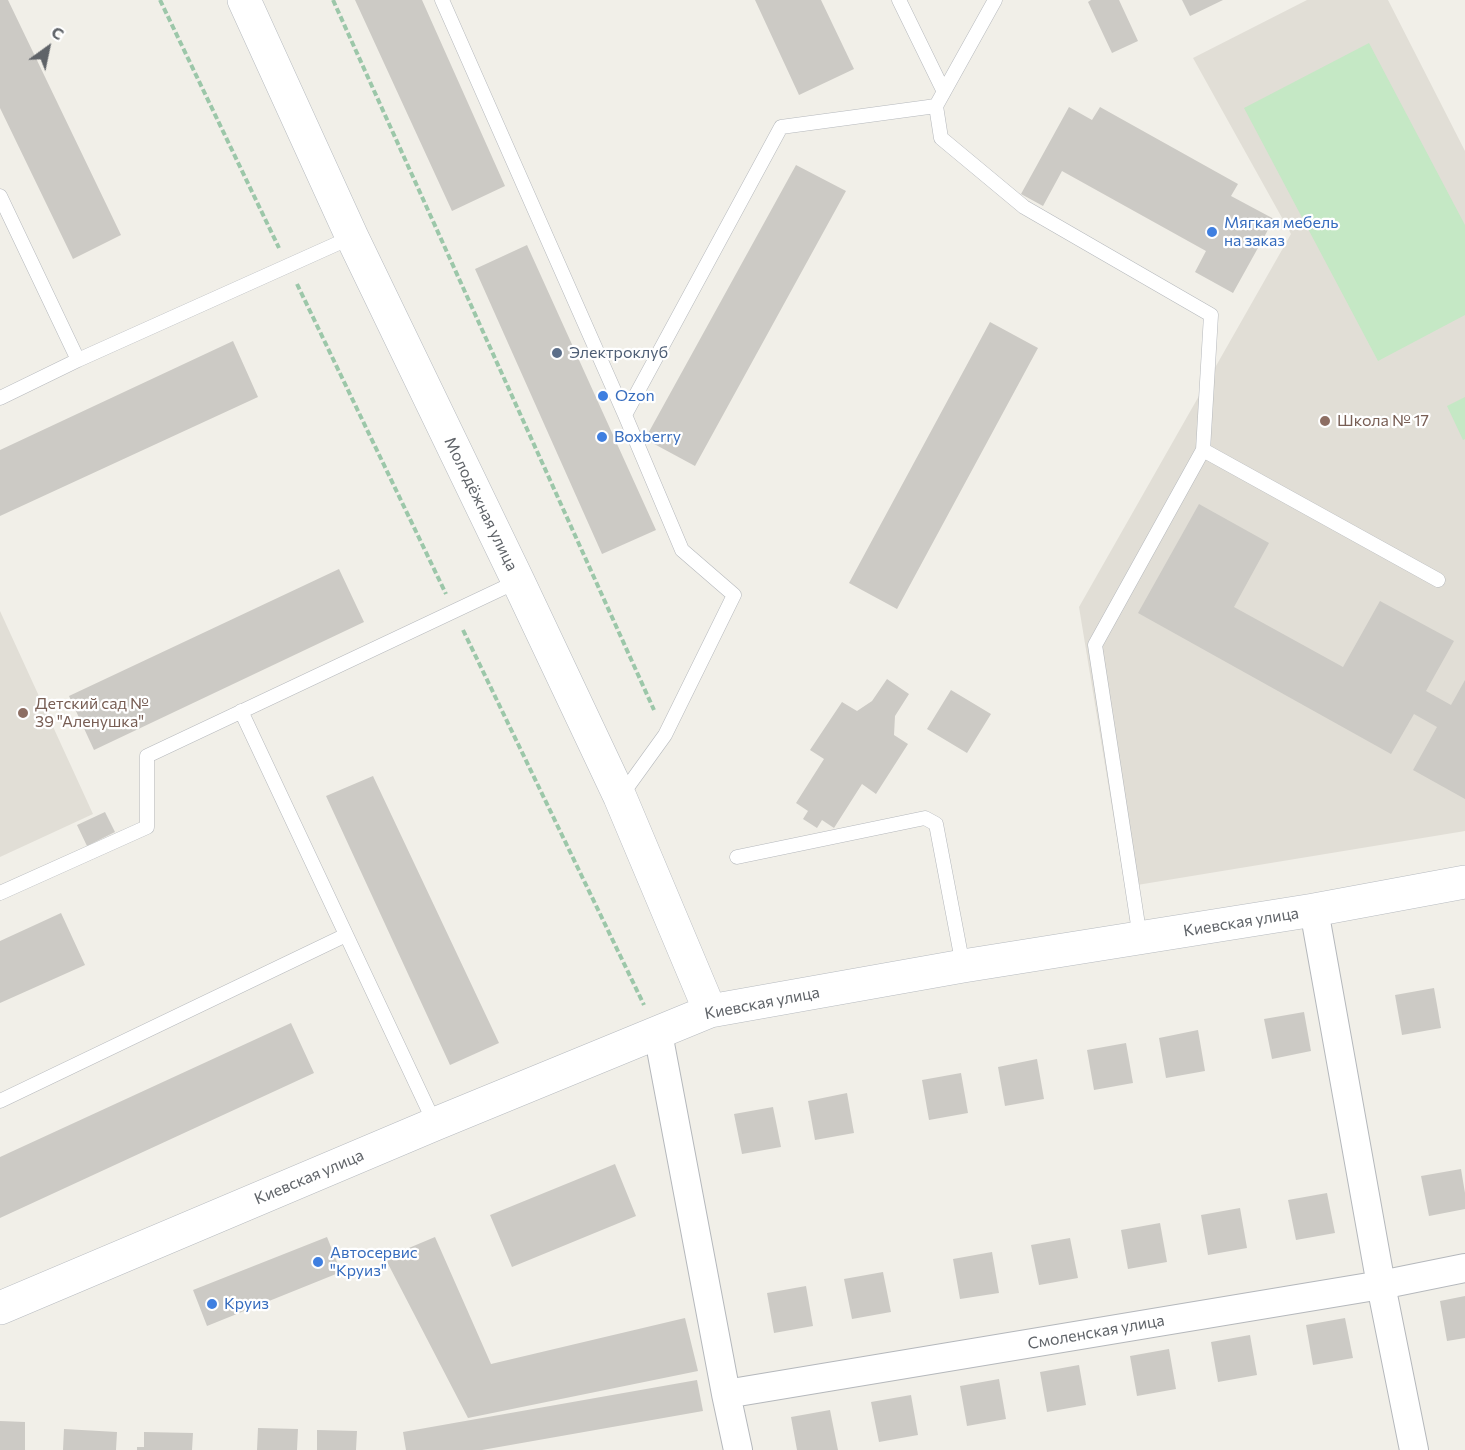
<!DOCTYPE html>
<html>
<head>
<meta charset="utf-8">
<style>
  body { margin:0 }
  #map { position:relative; width:1465px; height:1450px; overflow:hidden; background:#f1efe8; font-family:Commissioner,sans-serif }
  canvas { display:block }
  .north { position:absolute; left:18px; top:18px; width:60px; height:60px; -webkit-text-stroke:4px #fff; paint-order:stroke; rotate:33deg; font-size:16px; font-weight:700; line-height:24px; text-align:center; color:#5f6368 }
  .north::after { content:''; display:block; margin:auto; width:21px; height:27px; background:#5f6368; clip-path:polygon(50% 0,100% 100%,50% 72%,0 100%) }
</style>
</head>
<body>
<div id="map">
<canvas width="1465" height="1450"></canvas>
<div class="north">С</div>
</div>
<script>
const c = document.querySelector('canvas').getContext('2d');
c.lineJoin = 'round';
function paint(path, color) { c.fillStyle = color; c.fill(path, 'evenodd'); }
const poly = rows => new Path2D(rows.map(r => 'M' + r).join(''));
function trace(path, color, width, dash) { c.strokeStyle = color; c.lineWidth = width; c.lineCap = dash ? 'butt' : 'round'; c.setLineDash(dash || []); c.stroke(path); }
function label(font, color, halo, rows, align = 'center') {
  c.font = font + ' Commissioner,sans-serif'; c.lineWidth = 4.5; c.setLineDash([]); c.textBaseline = 'middle'; c.strokeStyle = halo; c.fillStyle = color; for (const [text, x, y, turn = 0] of rows) {
    c.save(); c.translate(x, y); c.rotate((+turn || 0) * Math.PI / 180); c.textAlign = isNaN(turn) ? turn : align; if (halo) c.strokeText(text, 0, 0); c.fillText(text, 0, 0); c.restore();
  }
}
paint(poly([
  [1307,0,1388,0,1465,151,1465,831,1125,887,1079,607,1291,234,1193,58],
  [0,611,93,814,0,857]
]), '#e1ded6');
paint(poly([
  [1369,43,1465,225,1465,315,1378,361,1244,108],
  [1465,397,1465,439,1463,440,1447,406]
]), '#c5e8c5');
paint(poly([
  [0,0,8,0,121,235,73,259,0,108],
  [355,0,422,0,505,186,452,211],
  [755,0,821,0,854,69,799,95],
  [1091,0,1119,0,1138,41,1112,53,1088,2],
  [1182,0,1223,0,1190,16],
  [1069,107,1092,120,1100,107,1238,184,1231,196,1274,219,1233,293,1195,272,1206,251,1062,171,1043,206,1021,194],
  [796,165,846,191,695,466,645,439],
  [527,245,656,530,602,554,475,269],
  [990,322,1038,348,897,609,849,583],
  [233,341,258,397,0,516,0,450],
  [1199,504,1269,543,1234,607,1343,667,1380,601,1454,641,1426,691,1451,705,1465,680,1465,799,1413,770,1437,727,1414,714,1391,754,1138,613],
  [339,569,364,622,94,750,69,696],
  [887,679,909,694,895,716,894,735,908,744,876,794,862,784,834,828,822,820,817,828,803,819,808,811,796,803,824,759,810,750,842,702,857,711,872,701],
  [951,690,991,714,967,753,927,729],
  [373,776,499,1043,450,1065,326,796],
  [105,812,115,832,87,846,77,825],
  [61,913,85,965,0,1003,0,941],
  [1434,988,1441,1028,1402,1035,1395,995],
  [1304,1012,1311,1051,1272,1059,1264,1019],
  [291,1023,314,1073,0,1218,0,1157],
  [1198,1030,1205,1071,1166,1078,1159,1038],
  [1126,1043,1133,1083,1094,1090,1087,1050],
  [1037,1059,1044,1099,1005,1106,998,1067],
  [961,1073,968,1113,929,1120,922,1080],
  [847,1093,854,1133,815,1140,808,1101],
  [773,1107,781,1147,742,1154,734,1114],
  [615,1164,636,1216,512,1267,490,1215],
  [1461,1169,1465,1193,1465,1209,1429,1216,1421,1176],
  [1327,1193,1335,1233,1296,1240,1288,1200],
  [1240,1208,1247,1248,1208,1255,1201,1215],
  [1160,1223,1167,1262,1128,1269,1121,1230],
  [327,1237,341,1272,207,1326,193,1290],
  [435,1237,491,1364,685,1318,698,1371,468,1418,385,1258],
  [1070,1238,1078,1278,1039,1285,1031,1245],
  [992,1252,999,1293,960,1299,953,1259],
  [883,1272,891,1312,852,1319,844,1279],
  [806,1286,813,1326,774,1333,767,1293],
  [1465,1296,1465,1338,1447,1341,1440,1301],
  [1345,1318,1353,1358,1313,1365,1306,1325],
  [1250,1335,1257,1375,1218,1382,1211,1342],
  [1169,1349,1176,1389,1137,1396,1130,1356],
  [1079,1365,1086,1405,1047,1412,1040,1372],
  [999,1379,1006,1419,967,1426,960,1386],
  [697,1380,703,1411,482,1450,406,1450,403,1432],
  [911,1395,918,1435,879,1442,871,1402],
  [830,1410,838,1450,797,1450,791,1417],
  [0,1421,25,1422,25,1450,0,1450],
  [258,1428,298,1429,297,1450,257,1450],
  [64,1429,117,1432,116,1450,63,1450],
  [317,1430,357,1431,356,1450,317,1450],
  [144,1432,193,1433,192,1450,137,1450,137,1447,144,1447]
]), '#cccac5');
const lane = poly([
  [442,0,625,415,682,550,734,595,665,735,621,796],
  [899,0,944,92],
  [936,106,941,138,1024,207,1211,315,1203,450],
  [0,196,78,360,352,237],
  [0,398,78,360],
  [625,415,781,127,936,106,995,0],
  [241,711,435,1124],
  [737,857,925,818,936,824,963,966],
  [0,893,147,827,147,756,518,581],
  [1140,938,1095,645,1203,450,1438,580],
  [0,1101,346,935]
]);
const street = poly([
  [1314,910,1381,1285,1414,1450],
  [658,1033,726,1394,738,1450],
  [726,1394,1381,1285,1465,1268]
]);
const secondary = poly([
  [244,0,352,237,518,581,620,797,710,1011],
  [0,1308,435,1124,710,1011,963,966,1314,910,1465,882]
]);
trace(lane, '#b5b8bc', 15);
trace(street, '#b5b8bc', 30);
trace(secondary, '#b6babf', 34);
trace(poly([
  [160,0,279,248],
  [333,0,654,710],
  [297,284,446,594],
  [463,630,644,1005]
]), '#9cc7a9', 4, [6, 3]);
trace(lane, '#fff', 14);
trace(street, '#fff', 28);
trace(secondary, '#fff', 33);
for (const [x, y, r, color] of [
  [1212,232,6,"#3f7fe0"],
  [557,353,6,"#5c6f8a"],
  [603,396,6,"#3f7fe0"],
  [1325,421,6,"#8d6e63"],
  [602,437,6,"#3f7fe0"],
  [23,713,6,"#8d6e63"],
  [318,1262,6,"#3f7fe0"],
  [212,1304,6,"#3f7fe0"]
]) { const dot = new Path2D(); dot.arc(x, y, r, 0, 2 * Math.PI); c.fillStyle = color; c.fill(dot); trace(dot, '#fff', 2); }
label('16px', '#366cbe', '#fff', [
  ["Мягкая мебель",1224,223],
  ["на заказ",1224,241],
  ["Ozon",615,396],
  ["Boxberry",614,437],
  ["Автосервис",330,1253],
  ["\"Круиз\"",330,1271],
  ["Круиз",224,1304]
], 'left');
label('16px', '#4e5e75', '#fff', [
  ["Электроклуб",569,353]
], 'left');
label('16px', '#785e54', '#fff', [
  ["Школа № 17",1337,421],
  ["Детский сад №",35,704],
  ["39 \"Аленушка\"",35,722]
], 'left');
label('16px', '#5f6368', '#fff', [
  ["Молодёжная улица",481,504,64],
  ["Киевская улица",1241,922,-9],
  ["Киевская улица",762,1003,-11],
  ["Киевская улица",309,1177,-23],
  ["Смоленская улица",1096,1332,-10]
]);
</script>
</body>
</html>
